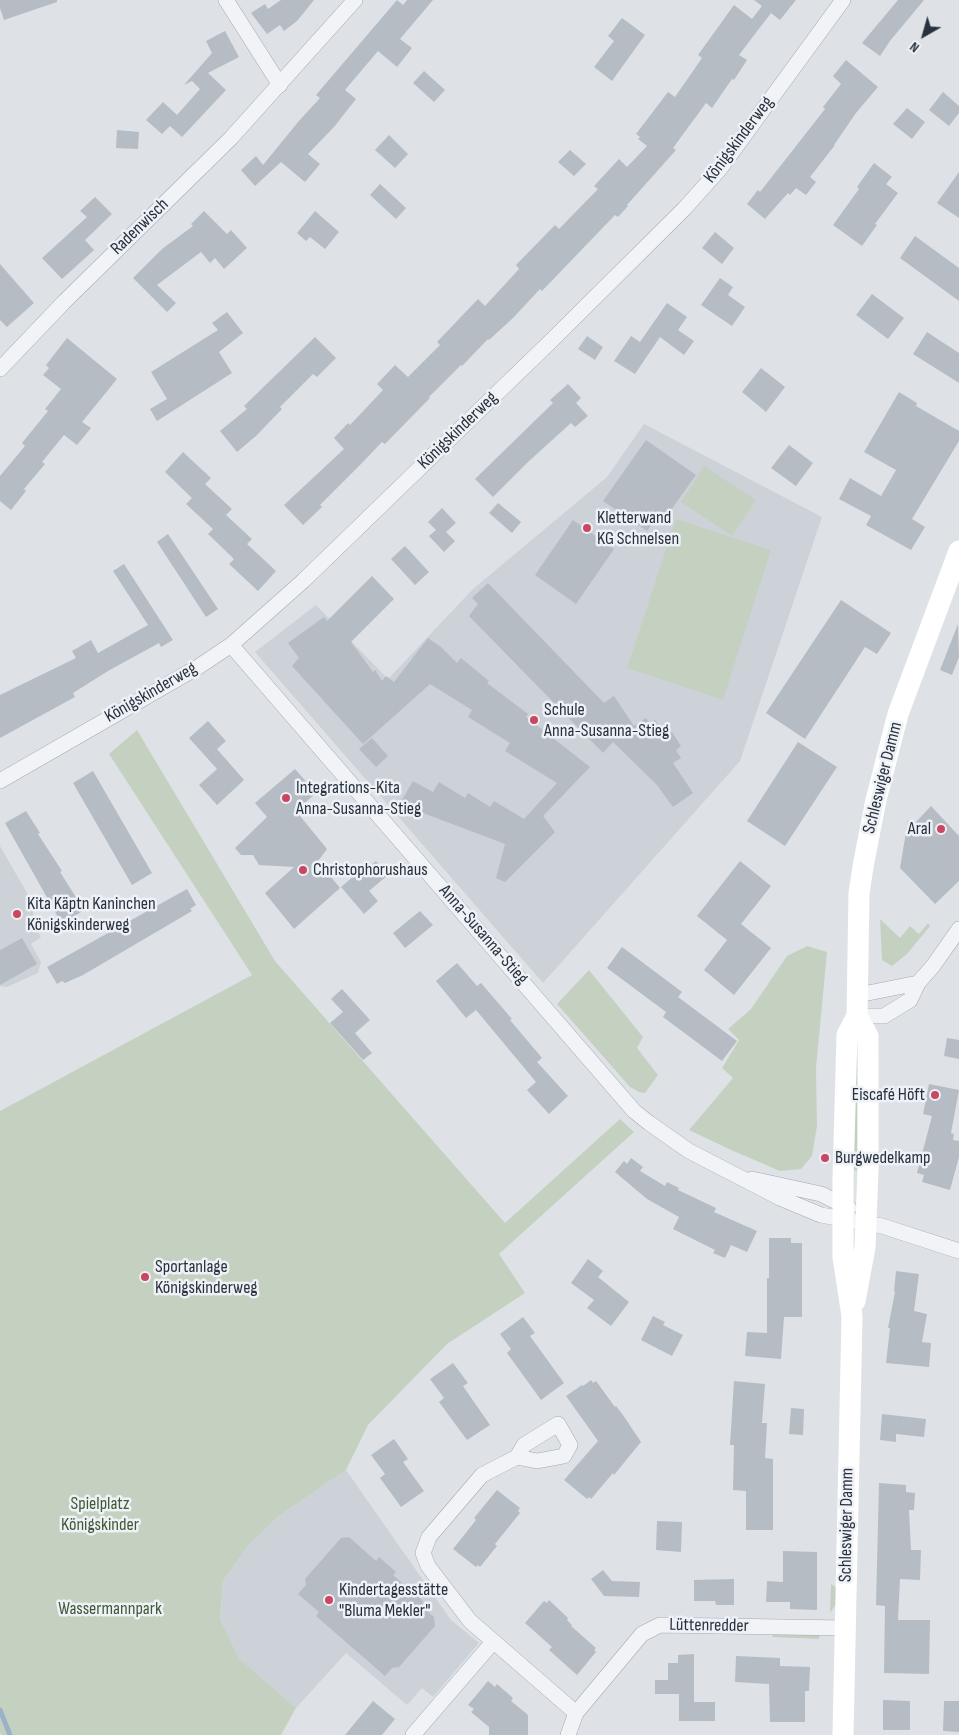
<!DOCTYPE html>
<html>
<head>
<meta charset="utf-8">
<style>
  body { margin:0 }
  #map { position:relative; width:959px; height:1735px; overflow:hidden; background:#dee2e7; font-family:"Sofia Sans Condensed",sans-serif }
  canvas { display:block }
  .north { position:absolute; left:899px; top:10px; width:50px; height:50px; -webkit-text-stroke:4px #eef1f5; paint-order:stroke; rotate:218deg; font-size:14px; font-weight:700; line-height:20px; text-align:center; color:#28313e }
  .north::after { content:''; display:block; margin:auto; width:18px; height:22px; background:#28313e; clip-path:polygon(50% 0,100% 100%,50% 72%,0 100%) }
</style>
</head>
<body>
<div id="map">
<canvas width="959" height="1735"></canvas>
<div class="north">N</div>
</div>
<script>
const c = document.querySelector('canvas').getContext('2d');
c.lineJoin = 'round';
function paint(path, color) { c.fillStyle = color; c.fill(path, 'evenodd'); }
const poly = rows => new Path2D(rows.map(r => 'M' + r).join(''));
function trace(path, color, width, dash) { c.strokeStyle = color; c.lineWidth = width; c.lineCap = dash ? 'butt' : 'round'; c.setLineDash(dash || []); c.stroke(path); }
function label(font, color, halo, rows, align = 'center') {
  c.font = font + ' "Sofia Sans Condensed",sans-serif'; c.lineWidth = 5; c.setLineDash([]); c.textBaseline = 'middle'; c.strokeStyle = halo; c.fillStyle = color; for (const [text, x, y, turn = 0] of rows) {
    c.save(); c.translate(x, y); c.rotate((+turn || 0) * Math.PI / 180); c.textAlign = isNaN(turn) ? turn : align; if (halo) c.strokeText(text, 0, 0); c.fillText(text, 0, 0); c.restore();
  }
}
paint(poly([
  [644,424,822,517,740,761,543,983,255,652,316,605,388,679,473,589,607,477],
  [0,846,31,900,35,927,41,937,31,944,41,962,38,973,7,987,0,986],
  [346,1470,451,1620,479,1643,433,1697,422,1688,407,1705,346,1653,296,1708,239,1658,220,1619,223,1581,248,1546,279,1516]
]), '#cdd2d9');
paint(poly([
  [704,466,756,500,732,536,681,502],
  [676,519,771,550,723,700,627,668],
  [137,730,275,961,505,1223,620,1119,634,1132,499,1254,525,1293,447,1344,368,1425,346,1470,279,1516,248,1546,223,1581,220,1619,239,1658,296,1708,281,1735,1,1735,0,1732,0,1111,252,975,109,754],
  [880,919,900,938,910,926,919,934,928,923,930,926,907,954,892,966,882,960],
  [807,946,827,952,816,1068,817,1126,812,1156,801,1169,780,1171,731,1150,689,1130,733,1078,722,1068,739,1040,728,1029,751,1009,787,956],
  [589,970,643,1037,637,1048,658,1075,645,1093,639,1092,630,1087,557,1004],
  [857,1024,858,1064,857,1171,851,1169],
  [831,1584,838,1589,836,1604,830,1613],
  [774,1632,820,1634,819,1639,772,1637]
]), '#c5d1c0');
trace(poly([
  [0,1710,10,1735]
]), '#9ab2c7', 5);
paint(poly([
  [0,0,57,0,57,2,4,20,0,8],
  [281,0,314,0,297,21,284,31,280,25,267,34,251,13,265,4,268,9],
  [397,0,403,5,407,0,433,0,400,39,412,48,397,67,378,51,345,90,356,99,334,127,308,154,320,164,305,182,281,162,255,186,241,170,256,156,263,165,298,122,320,98,316,95],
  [754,0,796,0,780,20,771,13,739,55,747,60,734,80,732,79,712,108,706,103,673,148,676,150,627,205,628,206,618,217,615,215,542,291,540,289,513,318,489,340,488,339,462,366,461,365,429,397,430,398,385,444,382,442,360,465,320,505,322,507,303,525,284,505,344,449,334,438,348,423,350,425,383,390,377,384,395,365,408,377,440,345,437,342,478,299,485,306,519,269,516,265,555,225,559,229,598,189,594,186,619,159,627,167,647,146,638,139,640,137,636,134,668,92,675,97,702,58,698,55,734,5,752,19,762,6],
  [898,0,924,0,890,41,880,56,862,43],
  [622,18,645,35,612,81,594,67,614,41,608,36],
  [225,31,239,57,208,73,226,90,182,137,170,126,162,134,146,120,163,102,177,115,200,89,192,81,184,85,212,53,206,41],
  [846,60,878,87,856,113,834,145,835,145,810,177,816,182,806,195,796,188,790,195,788,193,765,219,747,204,758,190,760,192,825,109,823,107,841,84,833,76],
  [424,71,445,90,434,102,413,83],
  [943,92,959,106,959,113,949,126,929,110],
  [907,108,925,122,912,139,893,124],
  [117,130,139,132,138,149,116,148],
  [389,135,408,154,395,168,375,150],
  [570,150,586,164,574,176,558,162],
  [874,163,892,177,886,184,898,193,875,224,877,225,862,246,833,225,859,189,857,187],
  [959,172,959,218,937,203],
  [380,184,406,208,396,219,370,195],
  [95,197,112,214,85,240,94,250,62,279,42,258,87,217,80,211],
  [204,211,227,234,231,230,247,248,224,269,215,258,210,263,201,252,157,285,176,303,167,312,133,278,162,249,193,226,191,224],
  [315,211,339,232,325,249,310,237,306,241,297,233],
  [715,232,734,248,722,264,702,248],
  [915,236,959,268,959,301,900,258],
  [0,264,34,303,7,327,0,320],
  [720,278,733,287,728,295,745,307,732,326,701,305],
  [872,294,904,318,888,339,856,315],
  [667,303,687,317,678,330,694,341,684,355,660,337,635,374,614,361,631,336,640,342],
  [227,312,243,333,219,352,232,373,157,421,150,409,167,399,151,372,218,330,212,323],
  [927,332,959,353,959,383,913,354],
  [587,336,603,347,595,360,578,349],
  [315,337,336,358,317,377,313,374,280,407,282,409,256,436,237,452,220,431,247,409,244,406],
  [67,338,117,379,82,422,91,428,77,445,64,435,42,462,45,464,24,489,26,491,11,510,0,501,0,476,25,446,22,443,48,411,45,409,61,389,43,375,49,368,46,365],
  [761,368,785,387,766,412,742,392],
  [568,384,581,398,576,403,588,416,575,427,571,423,528,462,493,497,475,479,553,403,550,400],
  [899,392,917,403,916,406,959,431,959,441,912,519,925,527,911,550,866,525,871,516,839,499,850,478,881,496,896,470,864,452],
  [646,440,696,475,661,524,655,520,647,531,603,501],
  [789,445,813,463,796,486,771,468],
  [183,452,211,478,205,484,232,509,226,515,252,539,247,544,276,571,258,591,229,564,234,559,208,534,213,529,186,504,192,498,165,472],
  [498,503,521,522,512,533,489,513],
  [442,508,456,523,446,532,455,541,444,552,429,536,436,530,428,522],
  [573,520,614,549,576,604,535,575],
  [168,534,218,609,206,617,157,542],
  [405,546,429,572,415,585,391,559],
  [124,564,173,640,161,647,159,643,108,671,73,693,75,697,0,738,0,695,76,658,72,651,91,640,98,653,148,625,113,571],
  [372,576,394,599,351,642,373,672,375,670,382,681,386,676,394,682,428,638,441,647,457,663,461,658,489,681,487,683,528,714,526,717,590,767,543,816,555,832,505,882,496,878,505,844,423,813,402,800,413,781,433,792,439,782,465,798,468,793,490,807,494,801,524,819,557,783,505,751,510,743,468,717,472,710,430,684,363,744,292,666,299,658,288,643,324,617,327,621],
  [488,583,604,703,614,696,634,726,646,718,650,724,655,720,666,736,672,732,681,746,676,750,681,758,673,763,693,793,673,807,657,785,613,742,603,753,469,616,478,604,472,598],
  [841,600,891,633,877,654,865,647,805,739,766,713],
  [958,624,959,657,952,675,940,670],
  [208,721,226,741,217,749,244,780,217,805,199,785,217,769,189,738],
  [372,738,388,756,376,767,359,749],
  [798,742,837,767,785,846,747,821],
  [295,769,316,793,296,811,327,849,318,861,340,888,294,929,265,893,294,867,259,865,253,855,241,855,235,848,267,817,255,803],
  [93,771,152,873,132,885,73,783],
  [931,806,959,836,959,881,935,904,900,868,908,820,916,822],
  [26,811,40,833,38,834,62,871,60,872,84,910,62,924,5,823],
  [376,861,388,875,369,891,378,901,364,914,341,887,355,875,357,877],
  [740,861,771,886,741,924,771,948,734,995,704,970,727,940,697,916],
  [187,889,196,905,190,909,192,911,83,975,65,983,62,981,57,984,47,967],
  [420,911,433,925,405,948,393,933],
  [22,938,37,964,0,985,0,950],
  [622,947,682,992,678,997,737,1041,722,1061,663,1017,666,1012,607,968],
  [457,963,477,986,481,983,512,1019,510,1020,542,1058,537,1062,568,1096,549,1114,527,1090,536,1082,476,1010,466,1018,436,981],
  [342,989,370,1020,355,1033,372,1053,363,1060,330,1023,343,1012,331,999],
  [947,1038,959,1040,959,1059,944,1056],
  [929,1084,959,1090,951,1133,954,1134,953,1140,959,1141,959,1157,950,1190,922,1182,924,1175,917,1173,932,1116,923,1114],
  [631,1158,643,1167,640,1171,665,1186,667,1182,679,1188,678,1190,716,1208,714,1212,757,1231,747,1252,731,1245,725,1258,713,1253,715,1250,673,1229,679,1217,647,1199,615,1172,624,1161,627,1164],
  [769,1238,791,1238,791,1243,802,1243,802,1317,784,1317,781,1359,745,1356,747,1332,767,1333,767,1278,769,1278],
  [588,1259,603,1271,598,1277,629,1302,611,1326,587,1308,594,1300,571,1283],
  [896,1271,919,1274,914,1311,927,1314,922,1342,931,1343,929,1367,886,1363,890,1328,888,1328,895,1292,894,1291],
  [653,1316,665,1322,663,1325,683,1335,672,1356,641,1340],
  [523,1317,535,1333,530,1336,564,1383,541,1400,507,1353,511,1349,500,1334],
  [453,1363,468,1383,463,1386,490,1425,467,1440,439,1402,444,1398,430,1379],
  [591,1380,593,1383,596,1381,615,1407,616,1406,623,1415,641,1442,614,1475,613,1473,591,1499,589,1497,587,1499,564,1480,598,1441,566,1396,582,1385,583,1386],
  [734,1381,765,1384,762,1423,767,1423,765,1458,773,1459,773,1530,746,1530,746,1491,733,1490,734,1445,730,1445],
  [791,1408,804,1409,803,1435,789,1434],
  [882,1414,926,1419,924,1437,896,1434,896,1442,880,1440],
  [394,1439,408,1459,403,1462,424,1491,401,1507,380,1478,385,1474,371,1455],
  [879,1483,906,1485,906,1492,915,1493,914,1510,909,1510,911,1550,921,1550,920,1580,900,1579,898,1620,930,1620,929,1674,884,1673,885,1606,876,1605],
  [497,1490,520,1508,518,1511,520,1513,495,1544,497,1546,480,1567,478,1565,476,1567,453,1549,476,1520,474,1518],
  [657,1521,682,1522,681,1552,656,1550],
  [349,1537,376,1561,379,1557,396,1572,393,1575,423,1601,423,1608,434,1617,435,1626,399,1667,392,1668,385,1676,316,1616,319,1612,298,1594,306,1585,305,1579,341,1538],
  [783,1551,817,1552,817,1610,790,1609,790,1602,766,1602,767,1581,783,1582],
  [603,1570,612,1581,640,1582,639,1597,604,1596,591,1579],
  [734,1579,734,1605,716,1605,715,1601,694,1601,694,1580],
  [549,1600,568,1618,567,1620,572,1625,571,1626,596,1648,594,1650,596,1652,577,1675,549,1650,552,1647,525,1623,544,1601,547,1603],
  [694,1654,694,1702,715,1702,715,1721,679,1721,679,1694,655,1694,655,1680,668,1680,668,1663,678,1663,678,1655],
  [736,1656,780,1658,780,1666,810,1667,809,1691,805,1691,805,1722,770,1722,769,1684,735,1682],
  [488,1681,495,1687,497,1684,513,1698,511,1701,528,1715,528,1735,489,1735,489,1727,471,1712,474,1709,468,1705],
  [883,1700,910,1701,910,1730,883,1730],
  [373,1701,395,1719,382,1735,345,1735],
  [944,1701,959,1701,959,1732,943,1731]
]), '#b6bcc4');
const street = poly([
  [226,0,280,85],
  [0,369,64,302,231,138,355,0],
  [231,645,634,1111,649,1123,689,1151,780,1198,821,1215,882,1226,959,1251],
  [0,781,198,667,231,645,303,581,552,340,684,209,719,170,843,0],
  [858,995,918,983],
  [857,1016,884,1016,910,1000,918,983,933,966,959,929],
  [752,1179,821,1194,849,1208],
  [517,1457,524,1445,558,1424,570,1445,564,1456,537,1461,517,1457,482,1475,429,1537,423,1553,428,1566,470,1621,576,1713],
  [413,1735,493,1642],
  [568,1735,576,1713,642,1634,660,1625,844,1628]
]);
trace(street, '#a4a9b1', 16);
trace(street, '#f1f3f6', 15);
trace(poly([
  [855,1301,865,1247,868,1170,868,1036,857,1016],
  [843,1735,852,1316,843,1257,843,1179,847,1035,857,1016,859,893,864,861,876,800,898,714,959,551]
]), '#fff', 21);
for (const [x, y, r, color] of [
  [587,528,5,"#c94762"],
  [534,720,5,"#c94762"],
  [286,798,5,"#c94762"],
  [941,829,5,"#c94762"],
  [303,870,5,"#c94762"],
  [17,914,5,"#c94762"],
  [935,1095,5,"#c94762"],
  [825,1158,5,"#c94762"],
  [145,1277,5,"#c94762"],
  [329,1600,5,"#c94762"]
]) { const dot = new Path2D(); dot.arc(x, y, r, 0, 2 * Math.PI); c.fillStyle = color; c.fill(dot); trace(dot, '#eef1f5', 2); }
label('18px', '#28313e', '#eef1f5', [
  ["Königskinderweg",739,140,-53],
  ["Radenwisch",140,227,-44],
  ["Königskinderweg",458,431,-44],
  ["Königskinderweg",151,693,-30],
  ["Schleswiger Damm",883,778,-76],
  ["Anna-Susanna-Stieg",483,935,49],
  ["Schleswiger Damm",847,1525,-89],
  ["Lüttenredder",709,1626,1]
]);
label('18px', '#28313e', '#eef1f5', [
  ["Kletterwand",597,518],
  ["KG Schnelsen",597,539],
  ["Schule",544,710],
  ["Anna-Susanna-Stieg",544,731],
  ["Integrations-Kita",296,788],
  ["Anna-Susanna-Stieg",296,809],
  ["Aral",931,829,"right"],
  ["Christophorushaus",313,870],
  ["Kita Käptn Kaninchen",27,904],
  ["Königskinderweg",27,925],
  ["Eiscafé Höft",925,1095,"right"],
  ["Burgwedelkamp",835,1158],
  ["Sportanlage",155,1267],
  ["Königskinderweg",155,1288],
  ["Kindertagesstätte",339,1590],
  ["\"Bluma Mekler\"",339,1611]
], 'left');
label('18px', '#3e5936', '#eef1f5', [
  ["Spielplatz",100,1504],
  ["Königskinder",100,1525],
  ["Wassermannpark",110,1609]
]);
</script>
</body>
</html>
